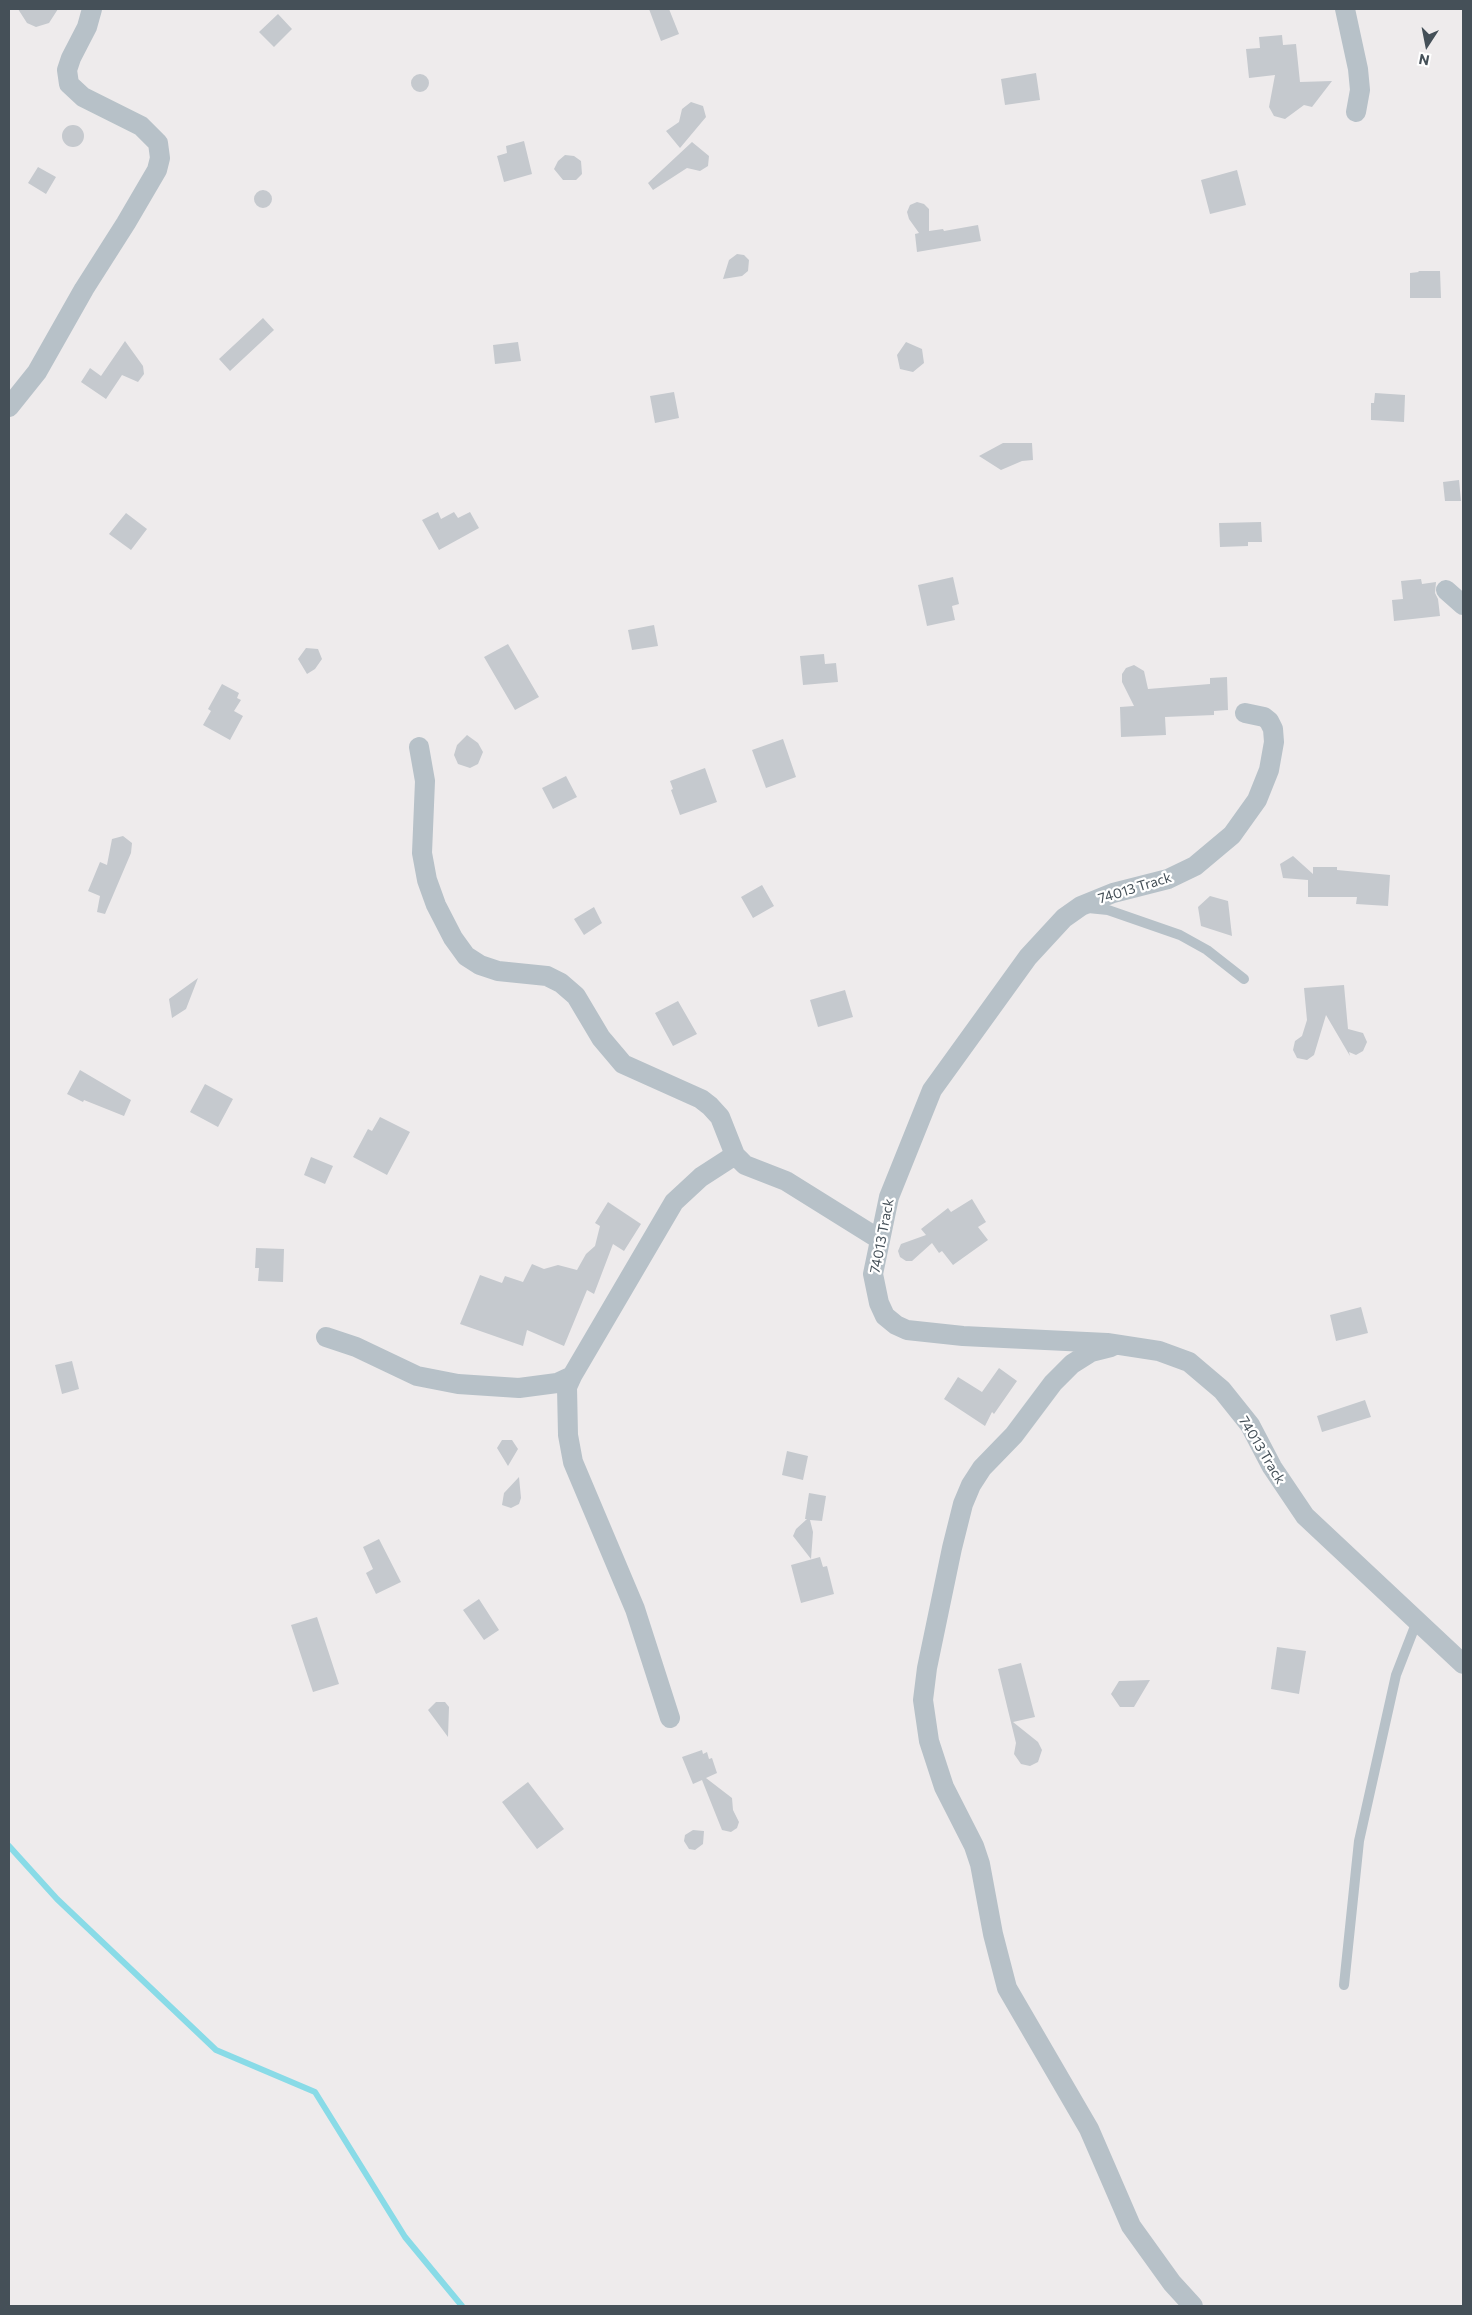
<!DOCTYPE html>
<html>
<head>
<meta charset="utf-8">
<style>
  body { margin:0 }
  #map { position:relative; width:1472px; height:2315px; overflow:hidden; background:#eeebec; font-family:Commissioner,sans-serif }
  canvas { display:block }
  .frame { position:absolute; inset:0; border:10px solid #455058; pointer-events:none }
  .north { position:absolute; left:1402px; top:20px; width:50px; height:50px; -webkit-text-stroke:4px #fff; paint-order:stroke; rotate:191deg; font-size:14px; font-weight:700; line-height:20px; text-align:center; color:#455058 }
  .north::after { content:''; display:block; margin:auto; width:18px; height:22px; background:#455058; clip-path:polygon(50% 0,100% 100%,50% 72%,0 100%) }
</style>
</head>
<body>
<div id="map">
<canvas width="1472" height="2315"></canvas>
<div class="frame"></div>
<div class="north">N</div>
</div>
<script>
const c = document.querySelector('canvas').getContext('2d');
c.lineJoin = 'round';
const poly = rows => new Path2D(rows.map(r => 'M' + r).join(''));
function trace(path, color, width, dash) { c.strokeStyle = color; c.lineWidth = width; c.lineCap = dash ? 'butt' : 'round'; c.setLineDash(dash || []); c.stroke(path); }
function paint(path, color) { c.fillStyle = color; c.fill(path, 'evenodd'); }
function label(font, color, halo, rows, align = 'center') {
  c.font = font + ' Commissioner,sans-serif'; c.lineWidth = 4.5; c.setLineDash([]); c.textBaseline = 'middle'; c.strokeStyle = halo; c.fillStyle = color; for (const [text, x, y, turn = 0] of rows) {
    c.save(); c.translate(x, y); c.rotate((+turn || 0) * Math.PI / 180); c.textAlign = isNaN(turn) ? turn : align; if (halo) c.strokeText(text, 0, 0); c.fillText(text, 0, 0); c.restore();
  }
}
trace(poly([
  [9,1846,57,1899,216,2050,315,2092,405,2237,462,2306]
]), '#89dbe7', 6);
paint(poly([
  [18,9,58,9,49,23,36,27,27,23],
  [649,9,669,9,679,34,661,41],
  [278,14,292,29,274,47,259,32],
  [1282,35,1283,45,1296,44,1300,82,1332,81,1312,107,1304,105,1285,119,1274,116,1269,107,1275,75,1249,78,1246,49,1260,48,1259,37],
  [1036,73,1040,100,1005,105,1001,79],
  '411 83a9 9 0 1 1 18 0a9 9 0 1 1-18 0Z',
  [691,102,703,106,706,117,680,148,666,131,679,122,682,109],
  '62 136a11 11 0 1 1 22 0a11 11 0 1 1-22 0Z',
  [524,141,532,174,504,182,497,156,507,153,506,146],
  [692,142,709,156,708,166,700,171,687,168,653,190,648,183],
  [565,155,574,156,581,161,582,174,576,180,563,180,554,169,558,161],
  [38,167,56,177,46,194,28,183],
  [1237,170,1246,205,1210,214,1201,180],
  '254 199a9 9 0 1 1 18 0a9 9 0 1 1-18 0Z',
  [917,202,924,204,929,209,929,231,943,229,944,231,978,225,981,241,917,252,915,234,919,233,909,219,907,212,910,205],
  [737,254,744,255,749,260,748,271,742,276,723,279,729,260],
  [1418,271,1440,271,1441,298,1410,298,1410,273,1419,272],
  [263,318,274,330,230,371,219,359],
  [125,341,143,366,144,374,138,382,122,375,106,399,81,382,90,368,101,376],
  [518,342,521,361,495,364,493,345],
  [906,342,922,349,924,363,913,372,900,369,897,355],
  [674,392,679,418,655,423,650,396],
  [1375,393,1405,395,1404,422,1371,420,1371,403,1374,403],
  [1003,443,1032,443,1033,460,1022,461,1001,470,979,456],
  [1459,480,1461,501,1445,501,1443,482],
  [438,512,441,519,454,512,458,518,470,512,479,528,439,550,422,520],
  [126,513,147,529,131,550,109,534],
  [1261,522,1262,542,1248,542,1248,546,1220,547,1219,523],
  [953,577,959,604,952,606,955,620,927,626,918,585],
  [1421,579,1422,584,1436,582,1435,593,1438,599,1440,616,1394,621,1392,600,1403,599,1401,581],
  [654,625,658,646,632,650,628,630],
  [508,644,539,697,515,710,484,657],
  [306,648,318,649,322,659,315,669,307,674,298,659],
  [824,654,825,664,836,663,838,682,803,685,800,656],
  [1134,665,1144,671,1148,689,1210,684,1210,678,1227,677,1228,710,1214,711,1214,715,1165,717,1166,735,1121,737,1120,707,1134,706,1122,682,1122,674,1126,668],
  [222,684,239,693,237,698,241,700,234,711,243,716,230,740,203,725,211,711,208,709],
  [467,735,478,743,483,752,478,764,470,768,458,764,454,755,457,745],
  [783,739,796,777,766,788,752,750],
  [705,768,717,802,680,815,671,790,673,789,670,781],
  [566,776,577,797,553,809,542,788],
  [123,836,132,843,131,853,105,914,97,912,100,896,88,891,100,862,107,865,112,839],
  [1293,856,1313,874,1313,867,1337,867,1337,870,1390,875,1388,906,1356,904,1357,897,1308,897,1308,880,1283,878,1280,864],
  [762,885,774,906,753,918,741,897],
  [1210,896,1228,901,1232,936,1201,926,1198,907],
  [594,907,602,923,584,935,574,919],
  [198,978,186,1009,172,1018,169,999],
  [1344,985,1348,1029,1363,1033,1367,1042,1363,1051,1356,1055,1349,1052,1350,1056,1326,1015,1314,1055,1307,1060,1297,1058,1293,1050,1295,1041,1302,1036,1307,1020,1304,988],
  [845,990,853,1017,818,1027,810,1000],
  [678,1001,697,1034,673,1046,655,1013],
  [80,1070,131,1100,124,1116,84,1100,83,1102,67,1094],
  [205,1084,233,1099,218,1127,190,1112],
  [380,1117,410,1132,387,1175,353,1157,368,1129,372,1131],
  [311,1157,333,1166,325,1184,304,1175],
  [972,1199,986,1222,978,1227,988,1240,953,1265,942,1251,939,1253,932,1243,912,1261,906,1261,900,1257,898,1251,901,1244,926,1235,921,1229,948,1208,951,1212],
  [608,1202,641,1224,624,1251,613,1244,594,1294,587,1290,564,1346,527,1330,523,1346,460,1324,480,1275,502,1283,505,1276,523,1282,532,1264,544,1269,558,1265,577,1270,586,1254,595,1246,600,1226,595,1223],
  [256,1248,284,1249,283,1282,258,1281,259,1268,255,1268],
  [1361,1307,1368,1333,1336,1341,1330,1315],
  [72,1361,79,1389,62,1394,55,1365],
  [999,1368,1017,1381,994,1414,992,1412,985,1426,944,1399,958,1377,982,1392],
  [1365,1400,1371,1417,1322,1432,1317,1416],
  [502,1440,512,1440,518,1449,508,1466,497,1448],
  [787,1451,808,1456,803,1480,782,1475],
  [519,1477,521,1498,519,1504,511,1508,502,1505,504,1493],
  [809,1493,826,1496,822,1521,810,1520,813,1532,811,1559,793,1536,796,1529,807,1519,805,1519],
  [379,1539,401,1582,376,1594,366,1573,373,1569,363,1547],
  [820,1557,823,1567,827,1566,834,1594,801,1603,791,1565],
  [479,1599,499,1630,484,1640,463,1610],
  [317,1617,339,1684,313,1692,291,1625],
  [1277,1647,1306,1651,1299,1694,1271,1689],
  [1021,1663,1035,1717,1013,1722,1038,1742,1042,1750,1038,1762,1030,1766,1021,1764,1014,1754,1016,1743,998,1669],
  [1150,1680,1134,1707,1120,1707,1111,1694,1119,1681],
  [436,1702,445,1702,449,1707,448,1737,428,1710],
  [702,1750,703,1754,707,1752,709,1759,712,1758,717,1773,706,1778,732,1798,733,1810,739,1822,737,1828,731,1832,722,1830,702,1780,693,1784,682,1757],
  [528,1782,564,1829,537,1849,502,1802],
  [693,1830,704,1831,703,1844,695,1850,689,1849,684,1841,685,1835]
]), '#c5c9ce');
trace(poly([
  [1088,908,1108,910,1180,935,1207,950,1244,979],
  [1344,1985,1359,1841,1396,1675,1417,1621]
]), '#b7c1c8', 10);
trace(poly([
  [1345,9,1358,69,1360,90,1356,112],
  [9,407,37,372,84,289,126,223,157,170,160,158,158,143,141,126,83,97,69,84,67,70,71,58,87,27,92,9],
  [1446,590,1463,605],
  [1245,713,1264,717,1269,721,1273,729,1274,742,1269,770,1257,800,1232,835,1195,866,1168,879,1113,893,1081,906,1064,918,1028,957,932,1090,889,1197,873,1274,879,1303,885,1316,896,1325,907,1330,963,1336,1107,1343,1159,1351,1189,1362,1222,1390,1250,1425,1272,1467,1305,1516,1463,1664],
  [419,747,425,781,422,853,427,880,436,905,453,938,466,956,480,965,498,971,547,976,561,983,576,996,601,1038,623,1064,701,1099,710,1106,720,1117,735,1155,745,1165,786,1181,879,1239],
  [326,1337,356,1347,417,1376,458,1384,519,1388,557,1383,572,1376,674,1202,701,1177,735,1155],
  [1111,1347,1091,1352,1072,1364,1053,1383,1014,1435,982,1468,971,1485,963,1504,952,1548,927,1668,923,1700,929,1741,944,1787,974,1846,980,1864,993,1934,1007,1988,1089,2129,1131,2226,1172,2283,1193,2306],
  [572,1376,567,1387,568,1435,573,1462,635,1609,670,1718]
]), '#b7c1c8', 20);
label('14px', '#455058', '#fff', [
  ["74013 Track",1135,888,-17],
  ["74013 Track",882,1236,-79],
  ["74013 Track",1262,1450,59]
]);
</script>
</body>
</html>
